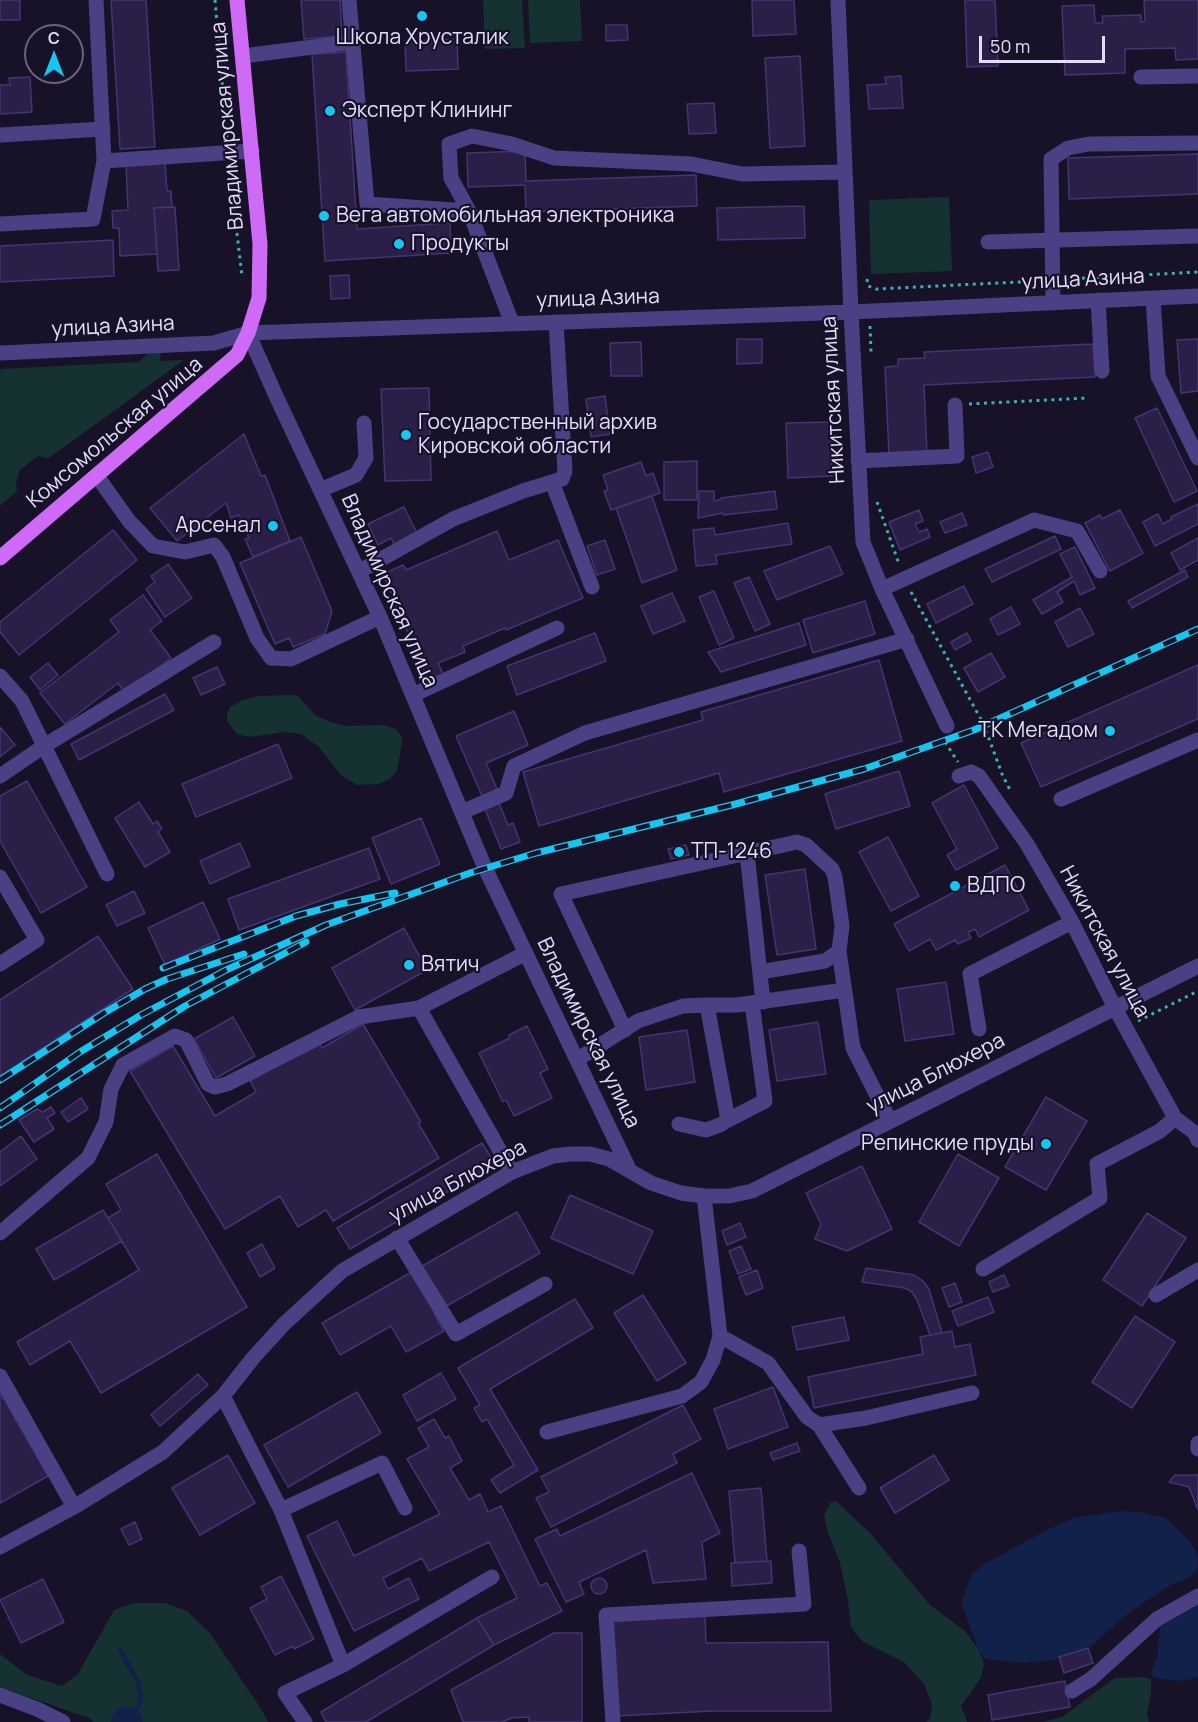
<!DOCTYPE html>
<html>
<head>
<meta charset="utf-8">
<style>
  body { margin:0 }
  #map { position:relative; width:1198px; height:1722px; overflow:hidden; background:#181228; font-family:Manrope,sans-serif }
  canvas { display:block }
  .north { position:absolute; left:24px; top:24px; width:60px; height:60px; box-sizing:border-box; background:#181228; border:2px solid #69637d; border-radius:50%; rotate:0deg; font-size:16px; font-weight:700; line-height:24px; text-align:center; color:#e3dcfd }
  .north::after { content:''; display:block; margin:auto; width:21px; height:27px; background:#15c6f0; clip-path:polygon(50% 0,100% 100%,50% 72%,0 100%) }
  .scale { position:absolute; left:979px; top:36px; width:126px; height:27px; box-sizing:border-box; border:3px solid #e3dcfd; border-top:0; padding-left:8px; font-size:18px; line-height:21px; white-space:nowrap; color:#e3dcfd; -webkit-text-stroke:4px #181228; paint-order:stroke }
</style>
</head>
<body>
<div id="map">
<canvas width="1198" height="1722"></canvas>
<div class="north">С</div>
<div class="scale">50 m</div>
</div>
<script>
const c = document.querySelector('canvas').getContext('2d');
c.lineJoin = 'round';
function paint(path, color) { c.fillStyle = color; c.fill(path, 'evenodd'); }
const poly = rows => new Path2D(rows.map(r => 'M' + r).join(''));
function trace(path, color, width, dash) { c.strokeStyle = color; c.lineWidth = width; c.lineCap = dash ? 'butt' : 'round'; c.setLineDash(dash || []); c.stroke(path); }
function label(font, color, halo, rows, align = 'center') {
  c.font = font + ' Manrope,sans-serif'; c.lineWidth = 4.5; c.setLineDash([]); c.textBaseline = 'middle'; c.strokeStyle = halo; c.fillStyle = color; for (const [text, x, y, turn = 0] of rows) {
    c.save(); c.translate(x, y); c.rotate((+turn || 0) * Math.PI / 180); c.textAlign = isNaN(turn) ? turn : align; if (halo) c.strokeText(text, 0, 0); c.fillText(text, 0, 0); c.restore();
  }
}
paint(poly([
  [483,0,522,0,525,48,485,49],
  [528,0,580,0,582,41,530,43],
  [949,197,952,271,871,274,869,200],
  [152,351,159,351,161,356,159,361,184,360,49,458,38,456,20,470,16,482,17,491,0,506,0,369,138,362],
  [293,695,299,697,315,715,333,723,346,726,384,725,395,729,401,735,402,743,397,770,390,779,379,784,357,785,341,775,319,747,301,734,286,732,249,737,237,734,227,721,227,714,230,707,243,700,258,696],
  [836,1501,870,1533,930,1605,965,1631,979,1650,984,1664,981,1678,961,1706,967,1722,926,1722,930,1718,932,1704,924,1684,904,1662,863,1642,851,1627,848,1600,840,1563,827,1530,824,1516,830,1503],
  [134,1603,165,1603,187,1611,209,1632,262,1710,268,1722,94,1722,89,1718,0,1687,0,1654,27,1675,62,1686,78,1674,114,1610],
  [1144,1677,1151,1680,1151,1693,1147,1714,1149,1722,1042,1722,1062,1717,1115,1678]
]), '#163132');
paint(poly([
  [1119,1511,1141,1512,1166,1518,1191,1542,1198,1557,1197,1572,1189,1578,1172,1584,1140,1605,1121,1619,1094,1644,1077,1654,1049,1661,1024,1663,986,1659,979,1651,961,1603,971,1575,984,1564,1047,1530,1074,1518],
  [1198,1603,1198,1677,1183,1681,1154,1678,1151,1673,1157,1657,1160,1626,1166,1617]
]), '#112149');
trace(poly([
  [120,1650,138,1682,141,1700,137,1709,126,1721]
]), '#112149', 5);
trace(poly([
  [126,1722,128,1722]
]), '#112149', 30);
const building = poly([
  [0,0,20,0,20,20,0,20,0,0],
  [111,0,146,0,155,147,120,149,111,0],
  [301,0,340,0,342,36,304,39,301,0],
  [752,0,794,0,796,34,753,36,752,0],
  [965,0,995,0,998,66,967,67,965,0],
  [1144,0,1198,0,1198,59,1176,60,1175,48,1125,49,1125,73,1065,75,1062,6,1094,5,1095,23,1103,23,1102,16,1141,15,1141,22,1145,21,1144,0],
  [606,25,627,25,628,40,606,41,606,25],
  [457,39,458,69,406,71,405,41,457,39],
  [346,52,357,229,450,223,451,253,325,261,312,54,346,52],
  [800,56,805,146,770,148,765,58,800,56],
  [901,76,903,108,869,109,867,85,886,84,885,77,901,76],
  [30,77,32,112,0,114,0,85,10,85,9,78,30,77],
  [714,103,716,133,689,134,687,104,714,103],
  [525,151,526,181,696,175,697,206,526,212,525,185,468,187,467,153,525,151],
  [1198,154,1198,194,1069,199,1068,158,1198,154],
  [165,163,167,191,171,191,172,207,154,208,157,254,120,256,119,228,113,228,112,211,128,210,126,165,165,163],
  [804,206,805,238,718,240,717,208,804,206],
  [175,207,179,270,158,271,154,208,175,207],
  [113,240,114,276,0,282,0,246,113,240],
  [349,275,350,298,331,299,330,276,349,275],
  [737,339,762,339,762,363,737,364,737,339],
  [1198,339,1198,391,1181,393,1177,340,1198,339],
  [641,342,642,376,611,376,610,343,641,342],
  [1093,344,1095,377,924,385,927,453,889,455,885,367,898,366,898,359,925,358,924,352,1093,344],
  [429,388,431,480,385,481,381,389,429,388],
  [605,396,610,434,591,437,586,399,605,396],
  [1157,408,1197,491,1174,502,1135,418,1157,408],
  [830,422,832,476,788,478,786,423,830,422],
  [244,434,261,476,265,475,290,541,253,557,245,539,249,538,239,515,231,518,226,503,177,541,150,508,244,434],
  [988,452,993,467,976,473,972,457,988,452],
  [697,461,697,500,664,500,664,462,697,461],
  [641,462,646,476,653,473,660,493,611,510,604,491,608,490,603,475,641,462],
  [699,491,714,491,714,501,721,499,721,498,775,491,777,509,723,515,723,513,698,518,699,491],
  [652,496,677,570,642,583,616,508,652,496],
  [1198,504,1198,524,1155,546,1143,522,1158,514,1163,524,1172,519,1171,517,1198,504],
  [404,507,418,535,395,546,391,538,378,545,368,524,404,507],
  [919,510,923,521,915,524,919,532,927,529,930,537,900,550,889,522,919,510],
  [1120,510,1143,553,1110,571,1085,523,1100,515,1102,519,1120,510],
  [962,513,967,525,945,533,940,522,962,513],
  [788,523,792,544,716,555,717,564,696,566,693,530,714,528,715,535,788,523],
  [113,530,137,560,19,655,0,632,0,622,113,530],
  [497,531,509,560,558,540,583,598,506,630,505,628,463,646,465,652,438,663,444,676,429,682,383,574,403,565,406,570,497,531],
  [1055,536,1061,549,992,582,985,569,1055,536],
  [301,537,332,611,325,634,293,647,289,638,275,644,240,563,301,537],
  [1198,538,1198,560,1180,570,1171,553,1198,538],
  [605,540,615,569,597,575,587,546,605,540],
  [830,546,843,574,777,600,764,571,830,546],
  [1075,547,1095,588,1080,595,1074,581,1057,592,1063,602,1042,614,1033,600,1072,577,1060,554,1075,547],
  [168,564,192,598,165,617,146,589,155,582,151,576,168,564],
  [1185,570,1188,577,1132,608,1128,601,1185,570],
  [749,577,770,624,755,631,734,583,749,577],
  [964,586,973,604,936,623,927,604,964,586],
  [714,591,734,638,719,645,699,597,714,591],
  [672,593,685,621,653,634,641,606,672,593],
  [143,595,162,621,150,630,171,658,125,693,118,683,65,724,40,693,119,632,110,620,143,595],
  [865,601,875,634,813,653,803,620,865,601],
  [1011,607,1020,624,998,635,990,619,1011,607],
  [1080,608,1094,634,1068,647,1055,622,1080,608],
  [799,623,806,645,721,672,708,652,799,623],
  [595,633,606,661,517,695,507,666,595,633],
  [967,633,971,641,955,650,951,642,967,633],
  [991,653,1005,677,978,692,964,668,991,653],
  [879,660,902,741,724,792,719,773,539,826,523,772,703,720,701,712,879,660],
  [48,663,58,675,40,690,30,677,48,663],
  [1198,665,1198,719,1041,787,1021,743,1198,665],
  [217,667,225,684,201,695,193,678,217,667],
  [165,694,174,710,79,760,71,744,165,694],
  [514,711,528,745,486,763,497,789,482,796,456,736,514,711],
  [0,727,15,745,0,757,0,727],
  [278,744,292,778,196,817,182,784,278,744],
  [899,771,910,806,836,829,825,794,899,771],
  [27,781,87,887,41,913,0,841,0,796,27,781],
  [964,785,998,848,956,870,947,855,957,849,932,803,964,785],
  [139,802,153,824,157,821,162,829,158,832,170,852,145,867,115,818,139,802],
  [499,803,508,825,513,823,520,842,501,849,485,809,499,803],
  [421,818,440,864,391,884,372,838,421,818],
  [888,837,919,896,891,911,859,852,888,837],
  [240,843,250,866,210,884,200,861,240,843],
  [686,845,689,855,671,859,668,849,686,845],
  [369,848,380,879,239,930,228,899,369,848],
  [1005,865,1029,910,979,937,975,929,968,932,971,938,958,944,955,940,936,950,930,939,909,951,894,924,1005,865],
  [805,869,816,949,777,955,765,875,805,869],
  [134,891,145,913,117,926,106,905,134,891],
  [203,902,220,939,165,965,148,928,203,902],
  [404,928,427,970,355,1010,332,968,404,928],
  [98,936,133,989,0,1076,0,1000,98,936],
  [946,982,954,1034,905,1041,897,989,946,982],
  [233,1017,255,1056,216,1078,194,1039,233,1017],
  [818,1022,826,1074,777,1081,769,1030,818,1022],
  [363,1024,421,1122,418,1123,439,1158,333,1221,326,1210,298,1227,280,1196,225,1229,130,1071,173,1046,215,1116,256,1092,250,1081,318,1041,322,1048,363,1024],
  [527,1026,548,1069,540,1073,552,1098,514,1116,506,1100,503,1102,479,1053,510,1038,509,1035,527,1026],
  [687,1030,695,1082,646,1090,639,1037,687,1030],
  [1046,1097,1087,1121,1046,1190,1005,1167,1046,1097],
  [81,1098,88,1109,68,1122,61,1112,81,1098],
  [51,1107,55,1113,47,1118,54,1129,34,1142,19,1120,37,1109,43,1112,51,1107],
  [21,1136,37,1159,0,1186,0,1152,21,1136],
  [482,1143,495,1164,350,1249,337,1228,482,1143],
  [157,1154,247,1307,101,1393,70,1341,30,1365,17,1342,139,1270,108,1218,121,1210,106,1184,157,1154],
  [958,1154,999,1178,959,1246,919,1222,958,1154],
  [862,1166,892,1229,847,1251,815,1239,821,1224,806,1193,862,1166],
  [570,1195,653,1231,633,1274,551,1238,570,1195],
  [103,1210,122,1241,54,1280,36,1249,103,1210],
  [517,1212,540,1253,434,1313,444,1331,406,1352,391,1326,340,1355,322,1323,517,1212],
  [1147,1213,1186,1238,1142,1306,1103,1280,1147,1213],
  [740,1223,746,1237,727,1245,722,1231,740,1223],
  [262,1244,275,1268,260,1277,247,1253,262,1244],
  [741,1246,751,1269,738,1274,729,1251,741,1246],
  [866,1268,914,1275,923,1281,929,1289,942,1333,930,1335,917,1300,912,1292,905,1288,862,1282,866,1268],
  [757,1270,763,1288,746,1295,739,1277,757,1270],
  [1004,1275,1009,1286,993,1292,989,1282,1004,1275],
  [955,1283,962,1302,949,1307,942,1288,955,1283],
  [643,1295,686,1363,657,1381,614,1313,643,1295],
  [988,1297,994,1312,958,1326,952,1311,988,1297],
  [575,1299,593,1328,490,1389,538,1470,500,1493,491,1480,514,1465,487,1419,482,1422,474,1408,480,1405,458,1368,575,1299],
  [1135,1316,1175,1342,1132,1408,1092,1382,1135,1316],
  [844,1317,849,1340,797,1350,792,1327,844,1317],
  [952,1331,955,1347,970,1344,976,1375,814,1408,808,1377,923,1354,920,1337,952,1331],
  [441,1373,456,1399,417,1421,403,1395,441,1373],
  [198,1374,208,1385,160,1426,151,1415,198,1374],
  [773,1387,788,1427,728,1449,714,1409,773,1387],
  [0,1392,48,1476,0,1503,0,1392],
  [357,1392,381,1433,288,1487,264,1445,357,1392],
  [683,1405,701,1439,673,1454,677,1463,551,1527,536,1498,549,1492,541,1477,683,1405],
  [434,1419,445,1438,449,1436,462,1461,450,1468,469,1500,480,1494,488,1512,501,1506,540,1586,547,1583,562,1611,494,1645,477,1618,517,1598,489,1542,429,1571,422,1558,383,1578,388,1589,409,1578,419,1599,354,1631,307,1536,337,1521,354,1556,440,1514,407,1459,429,1447,418,1428,434,1419],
  [797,1443,800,1451,773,1460,770,1453,797,1443],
  [228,1455,255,1503,200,1535,172,1488,228,1455],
  [934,1455,949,1480,895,1513,880,1488,934,1455],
  [692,1473,720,1533,702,1542,706,1579,653,1583,646,1550,579,1582,584,1594,566,1602,535,1539,557,1529,560,1536,692,1473],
  [1175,1475,1198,1475,1198,1510,1189,1487,1169,1482,1175,1475],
  [761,1488,767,1561,735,1563,729,1491,761,1488],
  [135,1522,142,1539,129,1545,121,1529,135,1522],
  [771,1561,772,1583,732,1586,731,1563,771,1561],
  [281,1576,314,1639,294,1649,293,1646,275,1655,250,1608,267,1599,261,1587,281,1576],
  '591 1586a8 8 0 1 1 16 0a8 8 0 1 1-16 0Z',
  [43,1579,64,1622,21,1643,0,1600,43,1579],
  [705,1615,706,1643,828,1642,831,1711,712,1711,617,1716,613,1620,705,1615],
  [477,1618,494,1645,366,1722,326,1722,321,1712,477,1618],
  [554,1633,582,1633,582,1722,529,1722,529,1717,512,1718,502,1722,463,1722,451,1690,554,1633],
  [1088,1648,1093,1663,1064,1673,1059,1657,1088,1648],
  [1065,1681,1070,1707,992,1720,988,1695,1065,1681]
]);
paint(building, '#2b1f48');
trace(building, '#453373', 1.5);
trace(poly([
  [215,0,227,139],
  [229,166,242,276],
  [867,279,868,286,876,289,1039,281],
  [1067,279,1198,272],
  [870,326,871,352],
  [969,404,1088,398],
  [877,502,899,564],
  [911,592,984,725,1002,774,1011,792],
  [945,742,958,762],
  [1138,1021,1198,991]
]), '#39b0b4', 3, [3, 4.5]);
trace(poly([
  [96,0,104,161,252,151],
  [349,0,367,204,469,211,512,323],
  [838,0,851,312,863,542,882,589,947,726],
  [243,56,352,42],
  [1141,77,1198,76],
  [0,135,103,129],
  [469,211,451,178,449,144,472,136,512,144,554,158,691,164,742,174,845,172],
  [0,224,93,219,104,161],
  [988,242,1198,236],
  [1153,298,1158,376,1198,458],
  [1098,300,1102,371],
  [1053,302,1051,159,1068,148,1089,144,1198,143],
  [248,333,276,396,380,617,485,868,630,1171],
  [0,353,214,343,248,333,851,312,1198,296],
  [858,461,957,456,955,405],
  [97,476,129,521,153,546,185,552,214,545,223,557,257,638,271,658,291,659,380,617],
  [552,482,592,587],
  [320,490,356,475,366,458,364,423],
  [360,571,453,519,523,491,562,479,565,471,556,322],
  [882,589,1034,520,1077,531,1100,571],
  [0,676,22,701,107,874],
  [413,695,557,628],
  [0,776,44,746,214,642],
  [959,776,971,772,979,776,1027,844,1072,922,1115,1008,1175,1118,1195,1133,1198,1140],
  [1061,799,1198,740],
  [462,812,506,793,514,766,585,733,907,639],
  [747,853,763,1002],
  [0,877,37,940,0,964],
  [760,972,825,961,839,951],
  [707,1005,737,1005,844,990],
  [979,1029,970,974,1072,922],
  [625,1030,561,894,797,842,806,845,832,869,835,877,842,926,839,951,853,1048,890,1121],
  [578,1059,638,1021,683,1006,707,1005,728,1120,720,1125,706,1130,679,1124],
  [728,1120,765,1101,752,1003],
  [512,1172,419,1008,526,953],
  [0,1233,88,1158,106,1122,111,1089,123,1065,175,1036,186,1040,208,1084,215,1087,227,1084,359,1017,419,1008],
  [397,1238,456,1334,545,1284],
  [983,1269,1100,1198,1097,1164,1160,1131,1175,1118],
  [1156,1295,1198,1270],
  [720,1336,768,1363,807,1417,819,1425,866,1418,972,1393],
  [0,1376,74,1507],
  [223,1396,281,1510,382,1463,405,1508],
  [819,1425,859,1488],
  [547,1432,682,1396,701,1382,713,1360,720,1336,704,1196],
  [1198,1443,1198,1449],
  [281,1510,343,1665,492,1577],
  [0,1547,74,1507,163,1452,223,1396,253,1358,284,1324,342,1271,512,1172,553,1156,571,1154,590,1154,609,1159,651,1183,681,1193,704,1196,729,1196,752,1191,1198,966],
  [1072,1691,1091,1679,1157,1619,1198,1596],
  [0,1695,37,1709,63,1722],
  [305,1722,285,1693,343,1665],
  [613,1722,606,1615,804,1604,799,1551]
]), '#494184', 15);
trace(poly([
  [0,558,237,355,248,333,259,298,260,244,237,0]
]), '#ce6af5', 15);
const rail = poly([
  [163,968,296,916,340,904,395,893],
  [0,1080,104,1013,145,989,167,979,244,954],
  [0,1108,80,1052,141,1015,226,970,326,925,470,873,536,853,732,805,864,769,974,730,1198,629],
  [0,1125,185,1006,306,942]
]);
trace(rail, '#15c6f0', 7);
trace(rail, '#181228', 4.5, [14]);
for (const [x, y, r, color] of [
  [422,16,6,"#15c6f0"],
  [330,111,6,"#15c6f0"],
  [324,216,6,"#15c6f0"],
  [399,244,6,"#15c6f0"],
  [406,435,6,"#15c6f0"],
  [273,526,6,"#15c6f0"],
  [1110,731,6,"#15c6f0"],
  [679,852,6,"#15c6f0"],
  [955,886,6,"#15c6f0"],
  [409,965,6,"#15c6f0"],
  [1046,1144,6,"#15c6f0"]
]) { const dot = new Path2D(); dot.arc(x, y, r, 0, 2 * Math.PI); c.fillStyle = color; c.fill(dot); trace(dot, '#181228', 2); }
label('21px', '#e3dcfd', '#181228', [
  ["Школа Хрусталик",422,38,"center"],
  ["Эксперт Клининг",342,111],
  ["Вега автомобильная электроника",336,216],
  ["Продукты",411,244],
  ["Государственный архив",418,423],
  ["Кировской области",418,447],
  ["Арсенал",261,526,"right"],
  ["ТК Мегадом",1098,731,"right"],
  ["ТП-1246",691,852],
  ["ВДПО",967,886],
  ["Вятич",421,965],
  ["Репинские пруды",1034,1144,"right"]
], 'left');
label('21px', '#e3dcfd', '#181228', [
  ["Владимирская улица",228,126,-95],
  ["улица Азина",1083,280,-3],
  ["улица Азина",598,299,-2],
  ["улица Азина",113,327,-3],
  ["Никитская улица",834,400,-93],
  ["Комсомольская улица",115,433,-40],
  ["Владимирская улица",389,591,66],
  ["Никитская улица",1104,942,62],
  ["Владимирская улица",588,1033,64],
  ["улица Блюхера",936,1074,-27],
  ["улица Блюхера",458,1182,-28]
]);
</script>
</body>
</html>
